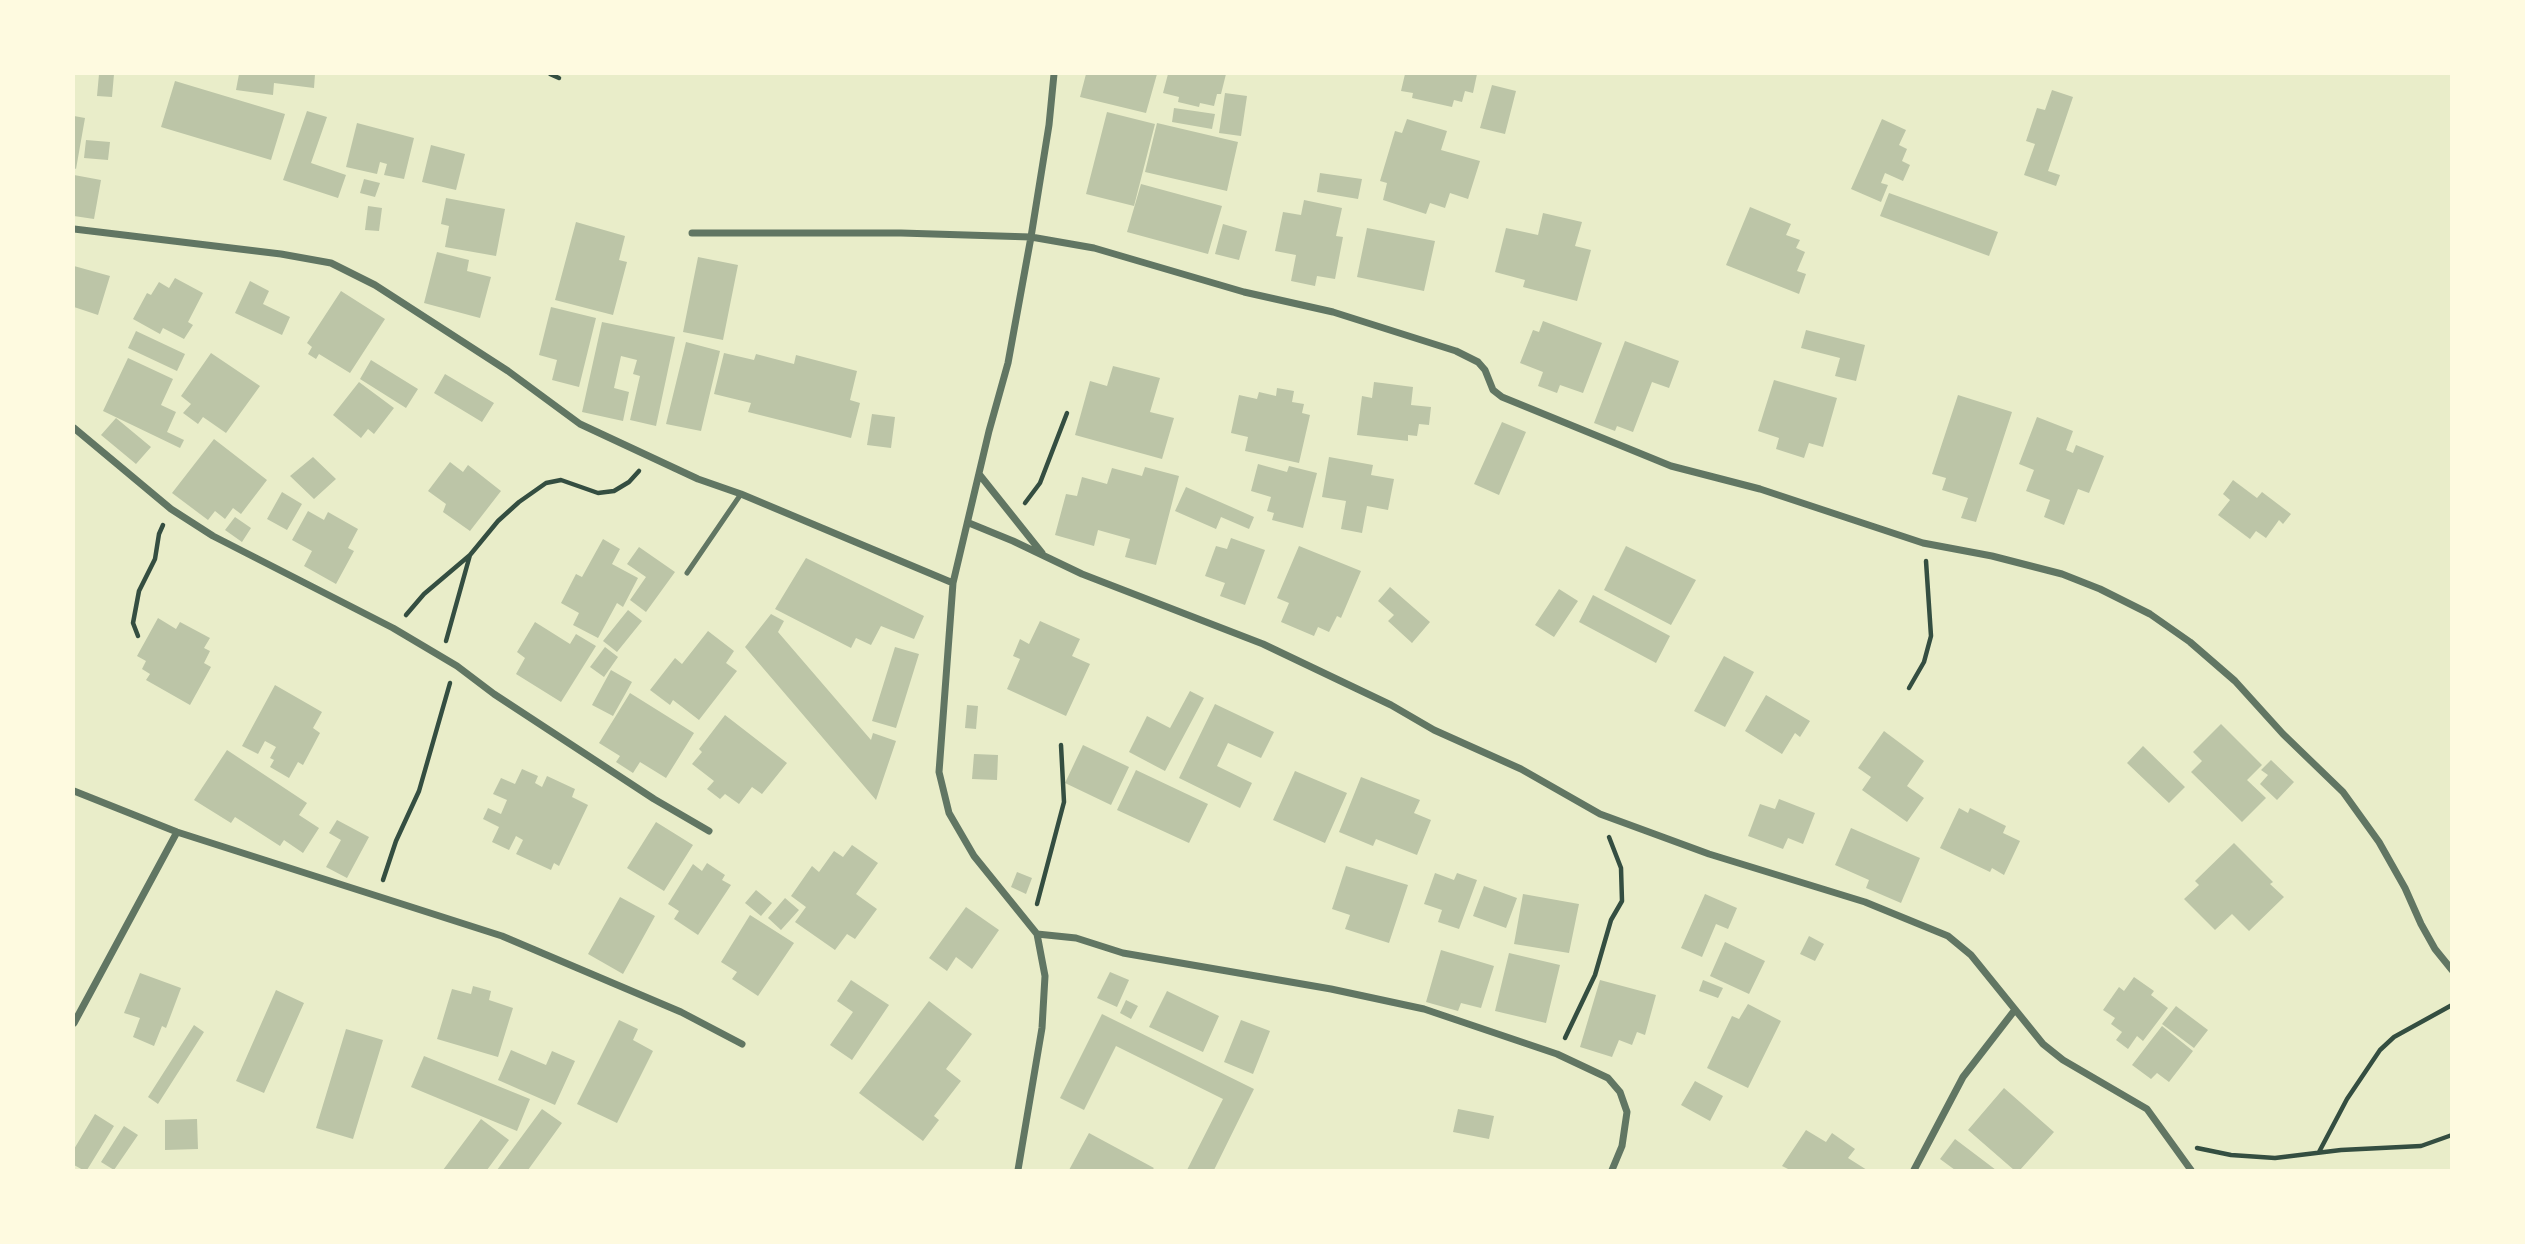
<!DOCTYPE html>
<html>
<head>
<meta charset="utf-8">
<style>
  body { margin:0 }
  #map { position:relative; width:2525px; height:1244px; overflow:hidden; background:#e9edc9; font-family:Overpass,sans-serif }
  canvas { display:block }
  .frame { position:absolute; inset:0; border:75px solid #fefae0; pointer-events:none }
</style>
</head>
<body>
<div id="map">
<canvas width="2525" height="1244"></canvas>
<div class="frame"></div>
</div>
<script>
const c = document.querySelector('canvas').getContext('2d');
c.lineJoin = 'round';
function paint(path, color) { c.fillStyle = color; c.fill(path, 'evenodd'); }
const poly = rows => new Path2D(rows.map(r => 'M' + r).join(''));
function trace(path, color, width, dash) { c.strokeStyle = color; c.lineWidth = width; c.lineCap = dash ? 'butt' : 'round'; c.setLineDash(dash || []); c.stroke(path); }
paint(poly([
  [99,74,114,74,112,97,97,96],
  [239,74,315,74,314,88,274,83,273,95,236,90],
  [1086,74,1157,74,1146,113,1080,97],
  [1168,74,1226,74,1221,94,1217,94,1214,106,1200,103,1199,107,1178,102,1179,97,1163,93],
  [1405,74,1477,74,1473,93,1465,91,1462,102,1454,100,1452,107,1412,98,1413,93,1401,91],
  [175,81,285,114,271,160,161,127],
  [1492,85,1516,91,1505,134,1480,128],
  [2052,90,2073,97,2048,171,2060,175,2056,186,2024,175,2035,144,2026,141,2037,108,2045,110],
  [1225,93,1247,96,1241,136,1219,133],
  [1174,108,1215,114,1212,129,1172,122],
  [307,111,327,117,311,163,346,175,338,198,283,180],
  [1107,112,1155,124,1134,206,1086,194],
  [74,116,85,118,76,169,74,168],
  [1407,119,1447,131,1441,150,1480,161,1468,199,1450,193,1445,208,1430,203,1426,214,1383,200,1387,183,1380,181,1395,131,1402,133],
  [1882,119,1906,130,1899,145,1907,149,1902,161,1910,165,1903,181,1885,173,1881,183,1888,185,1881,202,1851,189],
  [357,123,414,138,404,179,384,175,387,164,380,162,377,174,346,167],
  [1157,123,1238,142,1227,191,1145,172],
  [86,140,110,142,108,160,84,158],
  [431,145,465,154,456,190,422,182],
  [1320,173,1362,179,1358,199,1317,192],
  [74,175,101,180,94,219,74,216],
  [364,179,380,183,375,197,360,193],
  [1141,184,1222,206,1208,254,1127,232],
  [1889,193,1998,232,1989,256,1880,216],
  [446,198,505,209,496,256,445,247,449,226,441,224],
  [1304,200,1342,208,1336,236,1343,237,1335,279,1317,276,1315,286,1291,281,1296,255,1275,251,1283,212,1301,215],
  [368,206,382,208,379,231,365,230],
  [1750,207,1791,224,1786,235,1800,240,1796,248,1805,252,1797,271,1806,274,1799,294,1726,265],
  [1543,213,1582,222,1575,246,1591,250,1577,301,1523,287,1525,280,1495,272,1506,228,1538,235],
  [576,222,625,236,619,260,627,262,613,315,555,300],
  [1223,224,1247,231,1239,260,1215,254],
  [1367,228,1435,241,1424,291,1357,277],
  [437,252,469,260,467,271,491,277,480,318,424,303],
  [698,257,738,265,723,340,683,332],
  [74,266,110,276,98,315,74,307],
  [175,278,203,293,188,322,193,325,184,339,163,328,160,334,133,319,147,293,151,295,159,282,169,288],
  [250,281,269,291,263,304,290,317,282,335,235,313],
  [341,291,385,319,350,373,319,354,316,359,308,354,312,347,307,343],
  [551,307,596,318,579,387,552,380,557,360,539,355],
  [1543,321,1602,343,1583,393,1560,385,1557,393,1538,386,1543,372,1520,363,1533,330,1539,332],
  [602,322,675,337,656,426,630,420,640,376,633,374,637,360,621,356,614,388,629,392,623,421,582,412],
  [1806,330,1865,345,1856,381,1835,376,1840,358,1801,348],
  [136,331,185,354,177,371,128,348],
  [1625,341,1679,361,1669,388,1652,382,1633,432,1617,426,1615,431,1594,423],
  [686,342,720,351,701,431,666,424],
  [211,353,260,386,226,433,203,417,198,424,183,413,191,404,181,396],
  [724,353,754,360,756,354,794,364,796,355,857,371,850,400,860,403,851,438,748,412,751,403,714,394],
  [128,358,173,379,161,405,176,412,167,432,184,440,180,448,103,411],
  [371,360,418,389,406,408,360,379],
  [1113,366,1160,378,1150,412,1174,418,1162,459,1075,435,1090,381,1107,386],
  [445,374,494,403,482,422,434,393],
  [1774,380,1837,398,1823,447,1809,443,1804,458,1776,449,1779,438,1758,431],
  [359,382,394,408,374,434,368,429,361,438,333,415],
  [1374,382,1413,387,1411,405,1431,407,1429,425,1419,424,1417,436,1408,435,1408,441,1357,435,1362,396,1372,398],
  [1277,388,1294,391,1292,402,1304,404,1302,413,1310,415,1299,463,1245,451,1248,437,1231,433,1239,395,1257,399,1259,392,1276,396],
  [1958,395,2012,412,1976,522,1961,518,1968,498,1942,490,1946,478,1932,474],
  [872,414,895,417,891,448,867,445],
  [2037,417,2073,431,2066,450,2073,453,2076,445,2104,456,2089,493,2078,489,2064,525,2044,517,2050,500,2026,491,2034,470,2019,464],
  [116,418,151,447,136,464,101,435],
  [1502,422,1526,432,1499,495,1474,484],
  [214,439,267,480,241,514,233,508,225,519,215,511,208,520,172,493],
  [313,457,336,479,314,499,290,476],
  [1329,457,1373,465,1371,475,1394,479,1388,510,1367,506,1362,533,1341,529,1346,501,1322,497],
  [450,462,463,472,468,465,501,491,470,531,443,512,446,504,428,491],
  [1258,464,1287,472,1289,466,1317,473,1303,528,1272,520,1274,513,1267,511,1271,497,1251,491],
  [1145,467,1179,476,1156,565,1125,557,1130,539,1098,530,1094,546,1055,535,1066,494,1077,496,1082,477,1107,484,1112,468,1142,476],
  [2233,480,2257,498,2262,492,2291,514,2283,524,2279,520,2266,538,2256,531,2250,539,2218,515,2230,500,2223,494],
  [1186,487,1254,517,1249,529,1221,517,1216,529,1175,511],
  [282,492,302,504,287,530,267,519],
  [308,511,324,520,328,512,358,529,348,548,354,551,336,584,304,566,312,551,292,540],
  [235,517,251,528,242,542,225,530],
  [1231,538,1265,550,1245,605,1220,596,1225,583,1205,576,1216,546,1227,549],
  [603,539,620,549,612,564,638,578,623,607,617,603,598,638,573,625,579,613,561,603,576,574,582,577],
  [1299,546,1361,571,1341,618,1337,616,1329,632,1318,627,1314,636,1281,622,1289,603,1277,598],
  [1626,546,1696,580,1671,625,1604,590],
  [639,547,675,572,646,612,630,600,646,577,627,564],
  [806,558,924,616,914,639,881,626,871,645,856,638,851,648,775,609],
  [1390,587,1430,622,1412,643,1388,621,1394,615,1378,601],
  [1559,589,1578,601,1554,637,1535,625],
  [1593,595,1670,636,1656,663,1579,622],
  [628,610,642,621,617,652,603,641],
  [771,614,784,621,778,632,871,740,873,733,896,741,876,800,745,647],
  [158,618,176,629,180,622,210,638,204,648,210,651,204,663,211,667,190,705,146,680,150,674,142,669,146,661,137,656],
  [1040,621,1080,639,1072,656,1090,664,1066,716,1007,689,1020,659,1013,656,1020,639,1029,644],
  [535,622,570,644,576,634,596,646,561,702,516,674,525,658,517,652],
  [708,631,734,651,726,663,737,671,699,720,673,700,670,705,650,690,675,658,682,664],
  [605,647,618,657,604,677,590,667],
  [895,647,919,654,896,728,872,721],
  [1724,656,1754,672,1725,727,1694,711],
  [611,670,632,682,613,716,592,705],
  [275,685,322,712,313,728,320,733,303,765,298,762,289,778,270,767,274,760,270,758,276,747,265,741,258,754,242,746],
  [1190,691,1204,698,1165,771,1129,752,1147,716,1170,728],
  [630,693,694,733,666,778,640,762,633,773,616,762,620,756,599,743],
  [1766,695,1810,721,1800,737,1795,733,1782,754,1745,731],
  [1215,704,1274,732,1261,758,1228,743,1217,766,1252,783,1240,808,1179,778],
  [967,705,978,706,976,729,965,728],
  [725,715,787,763,762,794,752,787,739,804,725,794,720,799,707,789,714,781,692,764,702,752,699,749],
  [2221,724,2262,765,2247,780,2266,798,2242,822,2191,772,2202,761,2193,752],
  [1884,731,1924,761,1907,786,1924,798,1907,822,1862,790,1871,777,1858,768],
  [1083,745,1129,767,1111,805,1065,783],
  [2143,746,2185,787,2169,803,2127,763],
  [227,750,307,803,299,815,319,828,303,853,284,840,280,846,235,817,231,823,194,800],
  [974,754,998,755,997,780,972,779],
  [2271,760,2294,782,2277,800,2260,784,2268,775,2261,770],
  [522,769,538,776,535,783,542,787,547,776,575,789,572,797,588,805,559,866,554,863,551,870,516,854,523,840,516,836,509,850,492,842,499,827,483,819,488,808,501,814,507,800,493,794,501,778,515,784],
  [1136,770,1208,804,1189,843,1117,810],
  [1295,771,1347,793,1325,843,1273,820],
  [1361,777,1420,800,1414,813,1431,820,1417,855,1376,839,1373,846,1339,832],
  [1779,799,1815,813,1803,844,1788,838,1783,849,1748,836,1760,804,1775,809],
  [1959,808,1968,813,1970,808,2006,826,2003,833,2020,841,2004,875,1992,868,1990,872,1940,848],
  [337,820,369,837,347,878,326,867,341,840,329,833],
  [656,822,693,845,664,891,627,868],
  [1851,828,1920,858,1901,903,1866,888,1869,880,1835,865],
  [2234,843,2273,882,2270,884,2284,897,2249,931,2232,914,2215,930,2184,899,2199,885,2195,881],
  [852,845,878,863,856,894,877,909,855,939,847,934,835,950,795,922,806,907,791,896,812,866,819,872,834,851,843,857],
  [707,863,725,875,722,880,731,885,698,935,674,919,679,911,668,904,693,864,702,871],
  [1346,866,1408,885,1389,943,1345,929,1350,915,1332,909],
  [1017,872,1032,878,1026,894,1011,887],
  [1435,873,1454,880,1457,873,1477,880,1459,929,1438,922,1442,910,1424,904],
  [1484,886,1517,898,1506,928,1473,916],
  [756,890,772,903,761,916,745,903],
  [1523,894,1579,904,1569,953,1514,944],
  [1705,894,1737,908,1728,929,1716,924,1702,957,1681,948],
  [620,897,655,916,623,974,588,954],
  [785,898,799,910,781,930,768,918],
  [966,907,999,930,972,969,956,957,947,971,929,958],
  [750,915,794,943,758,996,732,979,737,972,721,962],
  [1809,936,1824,944,1815,961,1800,954],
  [1725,942,1765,961,1749,994,1710,976],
  [1441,950,1494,966,1481,1008,1461,1003,1458,1011,1426,1002],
  [1509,953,1560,965,1546,1023,1495,1011],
  [1110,972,1129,980,1117,1007,1097,998],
  [140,973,181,988,166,1028,162,1026,154,1046,133,1037,140,1018,124,1013],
  [2134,977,2154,991,2151,995,2168,1008,2143,1041,2137,1036,2128,1049,2116,1040,2122,1032,2111,1024,2115,1018,2103,1010,2119,987,2124,991],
  [851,980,889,1005,852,1060,830,1045,853,1012,837,1001],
  [1600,980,1656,995,1645,1035,1637,1032,1632,1045,1619,1040,1612,1057,1580,1047],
  [1703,980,1723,988,1718,998,1699,991],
  [473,986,491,991,489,1000,513,1008,498,1057,437,1039,452,989,471,994],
  [276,990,304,1003,264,1093,236,1081],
  [1167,991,1219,1016,1203,1052,1149,1027],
  [1126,1000,1138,1006,1131,1019,1120,1013],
  [929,1001,972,1034,946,1069,961,1081,934,1116,939,1120,923,1141,859,1093],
  [1748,1004,1781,1021,1748,1088,1707,1068,1732,1016,1739,1019],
  [2176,1006,2208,1030,2194,1048,2162,1024],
  [1102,1014,1254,1089,1214,1170,1187,1170,1223,1099,1116,1046,1084,1110,1060,1098],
  [619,1020,638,1029,633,1040,653,1051,617,1123,577,1104],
  [1241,1020,1270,1031,1253,1074,1224,1062],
  [194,1025,204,1032,158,1104,148,1097],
  [2162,1026,2193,1051,2169,1082,2157,1073,2151,1079,2132,1065],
  [346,1029,383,1040,353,1139,316,1128],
  [511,1050,546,1065,552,1051,575,1061,555,1105,498,1080],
  [424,1056,530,1099,517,1131,411,1087],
  [1695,1081,1723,1096,1710,1121,1681,1105],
  [2004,1088,2054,1132,2020,1170,2014,1170,1968,1130],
  [542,1109,562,1123,528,1170,497,1170],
  [1458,1109,1494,1116,1489,1139,1453,1132],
  [95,1114,114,1126,87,1170,83,1170,74,1165,74,1149],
  [197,1119,198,1149,165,1150,165,1120],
  [481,1119,509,1140,487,1170,443,1170],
  [124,1126,138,1135,114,1170,101,1162],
  [1806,1130,1826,1142,1832,1133,1855,1149,1848,1158,1867,1170,1790,1170,1782,1166],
  [1089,1133,1154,1168,1152,1170,1069,1170],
  [1955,1139,1996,1170,1955,1170,1940,1159]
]), '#bcc5a7');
trace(poly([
  [550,74,559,78],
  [1025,503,1040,483,1067,413],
  [406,615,424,594,470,555,498,521,519,502,546,483,561,480,598,493,614,491,629,482,639,471],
  [138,636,133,623,139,591,155,559,159,534,163,525],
  [446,641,470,555],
  [1909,688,1924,662,1931,636,1926,561],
  [383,880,396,841,419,791,450,683],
  [1037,904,1064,802,1061,745],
  [1565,1038,1595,975,1611,920,1622,901,1621,868,1609,837],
  [2197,1148,2231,1155,2275,1158,2341,1150,2421,1146,2452,1135],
  [2319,1152,2347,1099,2380,1050,2394,1037,2452,1005]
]), '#344e41', 4.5);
trace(poly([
  [687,573,741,494]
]), '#617663', 5);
trace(poly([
  [74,229,281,254,331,263,375,285,508,371,580,424,698,479,741,494,953,583],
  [692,233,901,233,1031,237,1094,248,1244,292,1333,312,1456,351,1478,362,1485,370,1493,390,1502,397,1671,466,1760,489,1923,543,1992,556,2062,574,2100,589,2150,614,2190,642,2235,681,2283,734,2343,792,2379,842,2405,888,2421,924,2435,949,2452,970],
  [74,428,171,509,213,536,393,628,457,666,494,694,654,799,709,831],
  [979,474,1042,553],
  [969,523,1013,541,1082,574,1263,644,1391,705,1434,730,1521,769,1600,814,1709,854,1865,902,1948,936,1971,955,2043,1044,2063,1060,2147,1109,2191,1170],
  [74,791,177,832,502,936,681,1012,742,1044],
  [1037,934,1076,938,1123,953,1331,989,1424,1009,1557,1054,1608,1078,1620,1092,1627,1112,1622,1146,1612,1170],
  [74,1023,177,832],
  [1018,1170,1042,1028,1045,976,1037,934,974,856,949,813,939,772,953,583,989,431,1008,363,1031,237,1049,125,1054,74],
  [1914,1170,1963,1077,2014,1011]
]), '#617663', 7);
</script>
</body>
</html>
